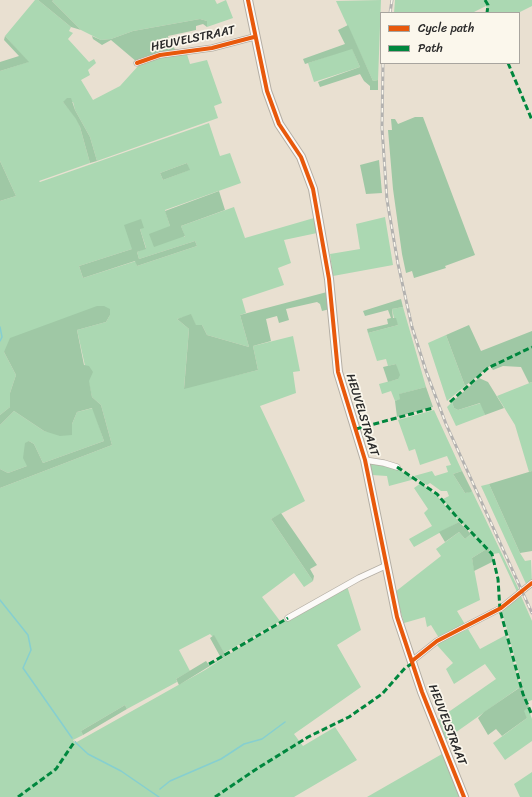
<!DOCTYPE html>
<html>
<head>
<meta charset="utf-8">
<style>
  body { margin:0 }
  #map { position:relative; width:532px; height:797px; overflow:hidden; background:#e9e0d1; font-family:Sriracha,sans-serif }
  canvas { display:block }
  .legend { position:absolute; left:380px; top:12px; width:140px; height:52px; box-sizing:border-box; background:#fbf7ec; border:1px solid #a8a59f; margin:0; padding:5px 7px; list-style:none; font-size:12px; color:#2b2b2b }
  .legend li { display:flex; align-items:center; gap:8px; height:20px }
  .legend b { width:20px; border:1px solid #a8a59f }
</style>
</head>
<body>
<div id="map">
<canvas width="532" height="797"></canvas>
<ul class="legend">
<li><b style="height:5px;background:#e8590c"></b>Cycle path</li>
<li><b style="height:5px;background:#00873e"></b>Path</li>
</ul>
</div>
<script>
const c = document.querySelector('canvas').getContext('2d');
c.lineJoin = 'round';
function paint(path, color) { c.fillStyle = color; c.fill(path, 'evenodd'); }
const poly = rows => new Path2D(rows.map(r => 'M' + r).join(''));
function trace(path, color, width, dash) { c.strokeStyle = color; c.lineWidth = width; c.lineCap = dash ? 'butt' : 'round'; c.setLineDash(dash || []); c.stroke(path); }
function label(font, color, halo, rows, align = 'center') {
  c.font = font + ' Sriracha,sans-serif'; c.lineWidth = 3.5; c.setLineDash([]); c.textBaseline = 'middle'; c.strokeStyle = halo; c.fillStyle = color; for (const [text, x, y, turn = 0] of rows) {
    c.save(); c.translate(x, y); c.rotate((+turn || 0) * Math.PI / 180); c.textAlign = isNaN(turn) ? turn : align; if (halo) c.strokeText(text, 0, 0); c.fillText(text, 0, 0); c.restore();
  }
}
paint(poly([
  [35,0,38,0,71,27,69,31,73,33,68,39,89,62,94,59,96,63,88,70,90,75,81,80,93,100,120,86,139,65,137,62,186,51,190,64,207,60,222,103,214,106,218,118,97,161,90,137,75,110,73,102,63,102,77,119,80,127,90,163,39,181,40,182,209,123,220,156,230,153,241,183,165,210,170,226,185,237,181,226,234,207,245,238,314,218,317,233,284,240,291,263,278,268,284,285,242,299,246,313,240,315,249,347,207,335,202,325,196,326,191,315,177,319,189,329,184,388,258,370,253,346,293,336,300,371,293,372,296,393,260,406,305,501,271,519,313,581,304,587,294,573,262,597,280,621,224,653,214,636,212,636,210,634,179,650,190,671,176,679,177,682,127,709,125,705,81,731,83,735,73,740,75,743,173,688,205,670,248,642,347,586,361,630,337,645,361,687,294,734,303,746,335,727,357,760,294,797,0,797,0,488,112,445,101,405,92,397,77,330,106,322,110,315,4,352,16,375,10,393,10,407,0,415,0,201,16,196,0,161,0,71,28,62,5,36],
  [187,163,189,170,163,180,160,173],
  [141,219,140,229,146,248,137,252,139,259,195,241,197,246,137,266,136,261,83,278,79,266,132,249],
  [54,0,215,0,217,4,226,0,233,18,207,27,207,21,200,19,133,31,111,39,101,40,81,30,52,1],
  [381,0,378,80,373,81,336,1],
  [395,0,532,0,532,6,518,13,489,13,486,6,472,13,394,13],
  [352,48,360,67,314,82,308,63],
  [385,217,393,265,333,276,330,254,360,249,356,224],
  [403,307,426,387,400,394,401,399,395,401,391,391,382,394,379,384,398,379,396,364,388,366,386,359,377,361,368,333,398,325,394,318,392,309],
  [446,335,465,386,447,401,428,343],
  [532,382,532,471,529,472,515,425,497,396],
  [452,402,454,408,458,410,481,403,485,415,456,426,447,407],
  [93,408,104,441,43,463,34,444,29,441,27,466,8,473,0,469,0,425,14,411,44,431,71,435,72,424,77,412],
  [434,410,462,471,453,474,465,493,472,491,520,592,518,594,499,553,493,554,454,515,443,499,449,496,447,491,441,491,430,483,427,485,414,476,432,471,435,476,448,472,446,466,451,465,447,456,420,465,415,449,409,451,398,420],
  [370,462,397,469,415,479,389,486,387,476,372,475],
  [421,483,438,497,459,522,414,547,409,539,432,526,424,513,428,509,414,488],
  [489,484,520,553,525,561,531,560,532,583,527,586,481,486],
  [459,532,465,539,471,534,488,548,472,558,480,600,457,611,466,626,439,638,431,625,427,627,425,617,404,623,395,592,441,556,436,549],
  [521,596,532,621,532,700,527,702,502,611],
  [468,629,480,649,506,635,520,687,445,740,437,720,496,679,485,664,454,684,446,669,453,663,436,644],
  [528,708,532,719,532,741,505,760,493,743,527,718,523,711],
  [442,754,461,797,367,797],
  [532,772,532,797,520,797,514,784]
]), '#abd8b2');
paint(poly([
  [38,0,54,0,52,1,81,30,71,27],
  [200,19,207,21,207,27,203,24,196,26,196,30,168,36,170,47,173,47,176,50,185,49,186,51,137,62,111,40,102,45,93,39,92,36,101,40,111,39,133,31],
  [348,25,373,81,378,80,378,90,370,90,370,86,364,81,360,74,320,87,318,82,360,67,352,49,305,64,303,59,345,44,338,30],
  [5,36,29,62,0,71,0,62,19,56,4,40],
  [67,98,71,98,75,110,90,137,97,161,90,163,80,127,76,119,63,102],
  [415,117,423,117,475,255,445,266,446,268,414,278,412,271,406,273,402,254,393,189,388,130,392,130,391,119,395,119,398,124],
  [379,160,382,193,366,194,360,165],
  [0,161,16,196,0,201],
  [187,163,190,170,163,180,160,173],
  [219,191,225,210,181,226,185,236,154,247,149,234,170,226,165,211],
  [141,219,144,228,140,229,146,249,137,252,139,259,195,241,197,246,137,266,135,261,83,278,79,266,132,249,124,225],
  [327,292,330,309,322,311,320,304,317,302,286,309,289,320,279,323,277,316,266,319,271,341,253,346,258,370,184,389,189,329,177,319,191,314,196,325,202,325,207,335,249,347,240,315],
  [401,299,403,307,392,309,393,318,396,318,398,325,368,333,367,329,388,324,387,319,391,318,388,310,365,316,363,311],
  [97,306,104,306,110,309,110,315,106,322,77,330,84,365,89,366,93,372,89,381,92,397,101,405,112,445,0,488,0,469,8,473,27,466,23,458,25,443,29,441,34,444,43,463,104,441,92,408,77,412,72,424,72,435,60,436,44,431,14,411,0,425,0,415,10,407,10,393,16,375,4,352,10,338],
  [469,325,481,351,532,331,532,382,529,383,521,367,503,366,493,370,490,366,465,386,446,335],
  [396,364,400,375,398,379,388,382,383,367],
  [479,378,488,382,504,408,485,415,480,403,458,410,454,408,452,402],
  [426,387,433,407,397,417,395,401,400,399,399,394],
  [462,471,472,491,471,492,465,493,453,474],
  [532,471,532,551,520,553,489,484],
  [281,513,317,565,310,569,314,576,313,581,271,519],
  [459,522,471,534,465,539,459,532,445,542,439,532],
  [488,548,492,555,494,561,474,571,472,558],
  [214,635,226,656,179,685,176,679,206,661,209,665,221,658,210,638],
  [522,686,529,707,524,711,527,718,502,736,496,729,488,735,478,718,484,712],
  [125,705,127,709,83,735,81,731]
]), '#9fc8a5');
trace(poly([
  [0,327,2,337,0,341],
  [0,600,28,635,31,650,23,668,72,738],
  [75,742,88,754,121,771,159,797],
  [160,789,170,781,221,759,244,744,262,739,285,722]
]), '#86cfd0', 1.5);
const street = poly([
  [137,63,160,55,212,48,254,37],
  [365,460,384,463,397,467],
  [288,618,359,578,385,566],
  [412,661,437,641,501,608,532,583]
]);
const secondary = poly([
  [248,0,267,91,279,124,301,157,313,189,329,279,338,372,365,460,397,617,422,692,464,797]
]);
trace(street, '#b4aea4', 7);
trace(secondary, '#b4aea4', 10);
trace(street, '#fcfaf8', 5.5);
trace(secondary, '#fcfaf8', 8);
const rail = poly([
  [390,13,392,0],
  [383,63,382,128,387,200,398,264,412,327,426,371,446,424,532,613]
]);
trace(rail, '#b3b2b0', 3);
trace(rail, '#fbf7ec', 1.5, [4.5]);
trace(poly([
  [485,0,488,5,487,13],
  [508,63,532,120],
  [450,402,488,368,532,347],
  [356,429,433,408],
  [397,467,437,494,455,515,492,554,498,579,500,610,523,694,532,715],
  [209,664,288,618],
  [18,797,56,769,75,741],
  [215,797,258,768,308,737,349,717,382,694,405,668,413,663]
]), '#00873e', 3, [6, 3]);
trace(poly([
  [248,0,267,91,279,124,301,157,313,189,329,279,338,372,365,460,397,617,422,692,464,797],
  [137,63,160,55,212,48,254,37],
  [412,661,437,641,501,608,532,583]
]), '#e8590c', 4);
label('12px', '#2b2b2b', '#fbf7ec', [
  ["HEUVELSTRAAT",193,39,-12],
  ["HEUVELSTRAAT",362,415,73],
  ["HEUVELSTRAAT",447,725,69]
]);
</script>
</body>
</html>
